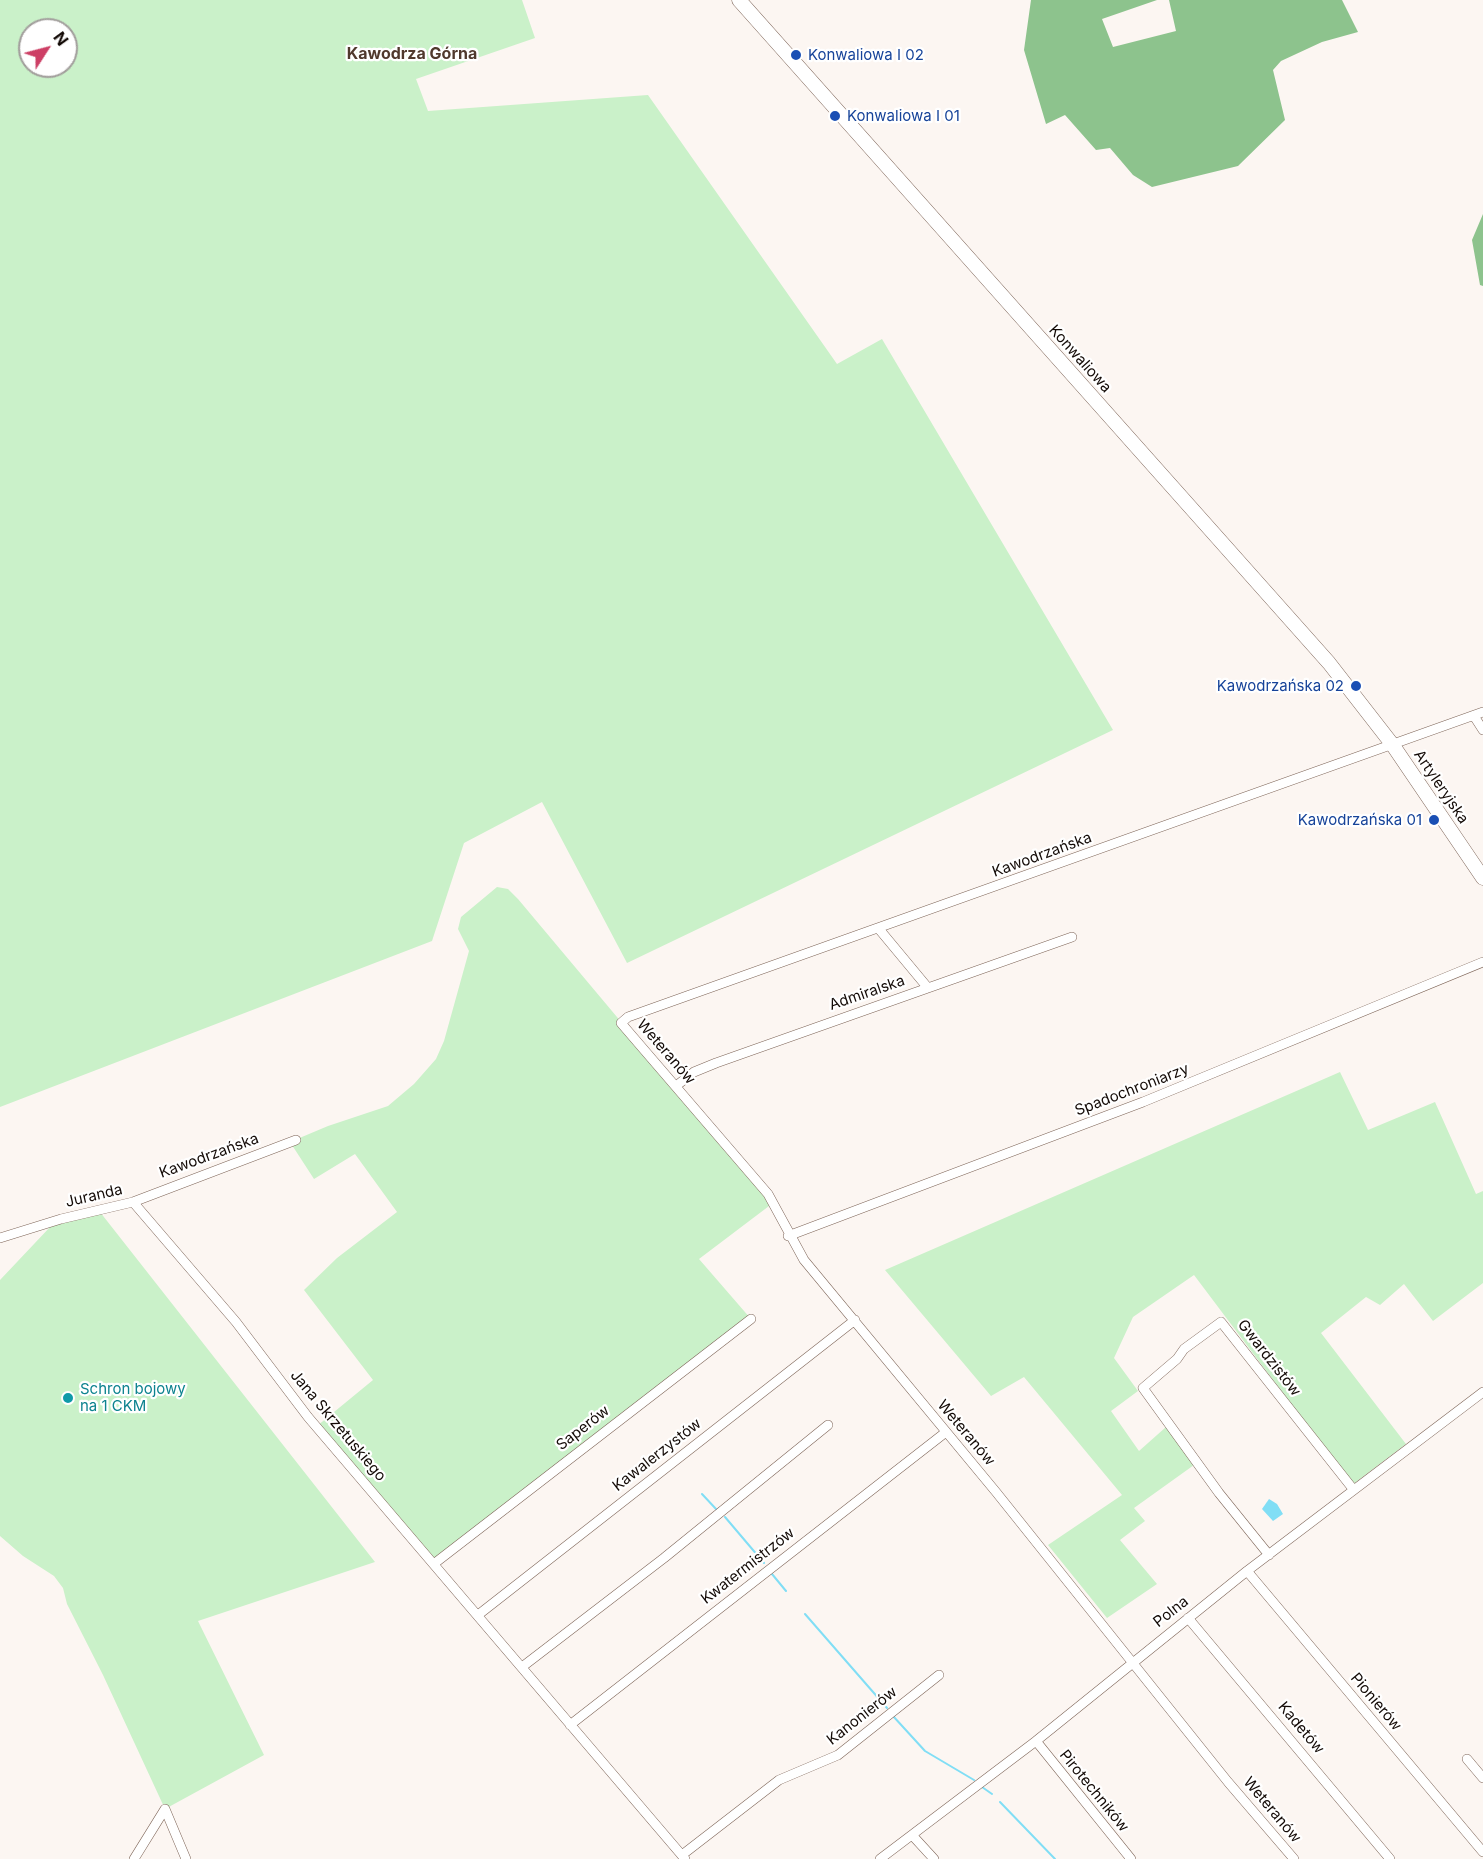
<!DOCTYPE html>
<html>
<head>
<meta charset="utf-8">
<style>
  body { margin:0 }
  #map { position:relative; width:1483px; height:1859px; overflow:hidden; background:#fcf6f2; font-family:Inter,sans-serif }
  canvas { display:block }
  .north { position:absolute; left:18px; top:18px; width:60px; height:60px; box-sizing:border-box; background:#fff; border:2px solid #a19d9b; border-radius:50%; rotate:54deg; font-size:16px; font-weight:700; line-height:24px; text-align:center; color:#130a06 }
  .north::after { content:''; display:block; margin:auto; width:21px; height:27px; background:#cd3f65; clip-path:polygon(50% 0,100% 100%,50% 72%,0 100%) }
</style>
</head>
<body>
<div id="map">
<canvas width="1483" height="1859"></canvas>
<div class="north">N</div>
</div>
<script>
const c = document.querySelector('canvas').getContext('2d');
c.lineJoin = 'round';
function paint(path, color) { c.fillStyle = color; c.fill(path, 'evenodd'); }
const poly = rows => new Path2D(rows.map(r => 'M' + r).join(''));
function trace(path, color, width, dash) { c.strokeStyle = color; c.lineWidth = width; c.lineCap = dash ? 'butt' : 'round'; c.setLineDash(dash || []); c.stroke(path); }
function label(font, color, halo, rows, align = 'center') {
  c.font = font + ' Inter,sans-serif'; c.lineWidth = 4.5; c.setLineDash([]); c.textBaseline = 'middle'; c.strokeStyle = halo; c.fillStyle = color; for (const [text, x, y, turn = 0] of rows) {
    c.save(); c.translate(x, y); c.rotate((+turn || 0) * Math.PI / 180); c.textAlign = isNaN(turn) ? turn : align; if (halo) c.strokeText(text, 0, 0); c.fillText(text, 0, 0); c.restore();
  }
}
paint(poly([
  [0,0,522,0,535,38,416,79,428,111,648,95,837,364,882,339,1113,730,627,963,542,802,464,843,432,941,0,1107],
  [30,30,66,30,66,66,30,66],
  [497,887,508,889,518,899,773,1203,699,1259,751,1319,435,1563,317,1426,373,1380,304,1290,337,1258,397,1212,355,1154,314,1179,290,1142,328,1126,388,1106,414,1084,436,1059,444,1041,469,951,458,929,461,917],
  [1340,1072,1368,1130,1435,1102,1476,1194,1483,1191,1483,1283,1433,1321,1404,1284,1380,1305,1366,1297,1321,1333,1406,1444,1352,1485,1194,1275,1133,1317,1114,1358,1138,1391,1111,1411,1139,1451,1166,1427,1194,1465,1134,1508,1145,1521,1120,1540,1157,1584,1107,1618,1048,1545,1122,1495,1024,1377,991,1396,885,1270],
  [100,1212,375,1562,198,1621,264,1755,165,1809,103,1675,67,1604,63,1588,54,1576,23,1556,0,1536,0,1280,51,1226]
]), '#caf1c9');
paint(poly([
  [1031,0,1157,0,1102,19,1113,47,1176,31,1169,0,1342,0,1358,32,1322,42,1281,61,1273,70,1285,120,1238,166,1152,187,1133,175,1110,148,1096,150,1065,115,1046,124,1024,50],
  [1483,214,1483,286,1480,285,1472,240]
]), '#8dc38d');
paint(poly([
  [1269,1499,1277,1504,1283,1514,1273,1521,1262,1509]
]), '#81def5');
trace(poly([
  [702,1494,716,1509],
  [725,1517,764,1563],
  [772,1574,786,1591],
  [805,1614,887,1708],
  [893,1716,925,1751,974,1780],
  [982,1787,992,1794],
  [1000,1802,1055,1859]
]), '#81def5', 2);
const street = poly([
  [1474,716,1483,730],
  [879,929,928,988],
  [676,1086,694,1072,716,1063,1072,937],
  [133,1202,236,1322,308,1417,685,1859],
  [788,1236,1143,1102,1483,962],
  [0,1238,61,1219,133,1202,296,1140],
  [1269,1555,1219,1493,1143,1388,1177,1359,1184,1349,1221,1322,1353,1489],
  [435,1563,751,1319],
  [1247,1571,1483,1852],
  [478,1615,855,1320],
  [1188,1618,1390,1859],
  [522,1667,664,1558,828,1425],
  [570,1725,946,1432],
  [1036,1741,1131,1859],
  [1467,1759,1483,1778],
  [165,1809,186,1859],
  [912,1835,934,1859],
  [682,1855,779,1780,838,1755,939,1675],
  [134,1859,165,1809],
  [880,1859,1036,1741,1247,1571,1483,1392],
  [1294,1859,1228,1782,996,1492,804,1260,768,1194,621,1023,628,1017,1483,712]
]);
const secondary = poly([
  [739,0,1329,663,1392,744,1483,878]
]);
trace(street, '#7e6558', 10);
trace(secondary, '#7e6558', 15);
trace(street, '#fff', 9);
trace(secondary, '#fff', 14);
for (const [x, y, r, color] of [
  [796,55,6,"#1a4fb4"],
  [835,116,6,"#1a4fb4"],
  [1356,686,6,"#1a4fb4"],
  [1434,820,6,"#1a4fb4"],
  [68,1398,6,"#0f9aa8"]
]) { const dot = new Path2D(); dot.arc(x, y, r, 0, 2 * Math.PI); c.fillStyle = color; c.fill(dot); trace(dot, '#fff', 2); }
label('15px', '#164399', '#fff', [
  ["Konwaliowa I 02",808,55],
  ["Konwaliowa I 01",847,116],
  ["Kawodrzańska 02",1344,686,"right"],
  ["Kawodrzańska 01",1422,820,"right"]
], 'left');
label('15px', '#130a06', '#fff', [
  ["Konwaliowa",1080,359,48],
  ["Artyleryjska",1441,787,56],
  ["Kawodrzańska",1042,855,-20],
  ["Admiralska",867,993,-19],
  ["Weteranów",666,1052,49],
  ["Spadochroniarzy",1132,1090,-21],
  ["Kawodrzańska",209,1156,-20],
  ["Juranda",94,1196,-13],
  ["Gwardzistów",1269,1358,52],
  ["Jana Skrzetuskiego",338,1426,50],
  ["Saperów",583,1428,-38],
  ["Weteranów",966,1433,50],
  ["Kawalerzystów",657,1455,-38],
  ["Kwatermistrzów",748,1566,-38],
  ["Polna",1171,1612,-38],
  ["Pionierów",1376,1702,50],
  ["Kanonierów",862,1716,-38],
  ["Kadetów",1301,1728,50],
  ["Pirotechników",1094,1791,51],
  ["Weteranów",1272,1810,50]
]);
label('15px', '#0d838f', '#fff', [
  ["Schron bojowy",80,1389],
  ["na 1 CKM",80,1406]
], 'left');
label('bold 16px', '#50392d', '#fff', [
  ["Kawodrza Górna",412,54]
]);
</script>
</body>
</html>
